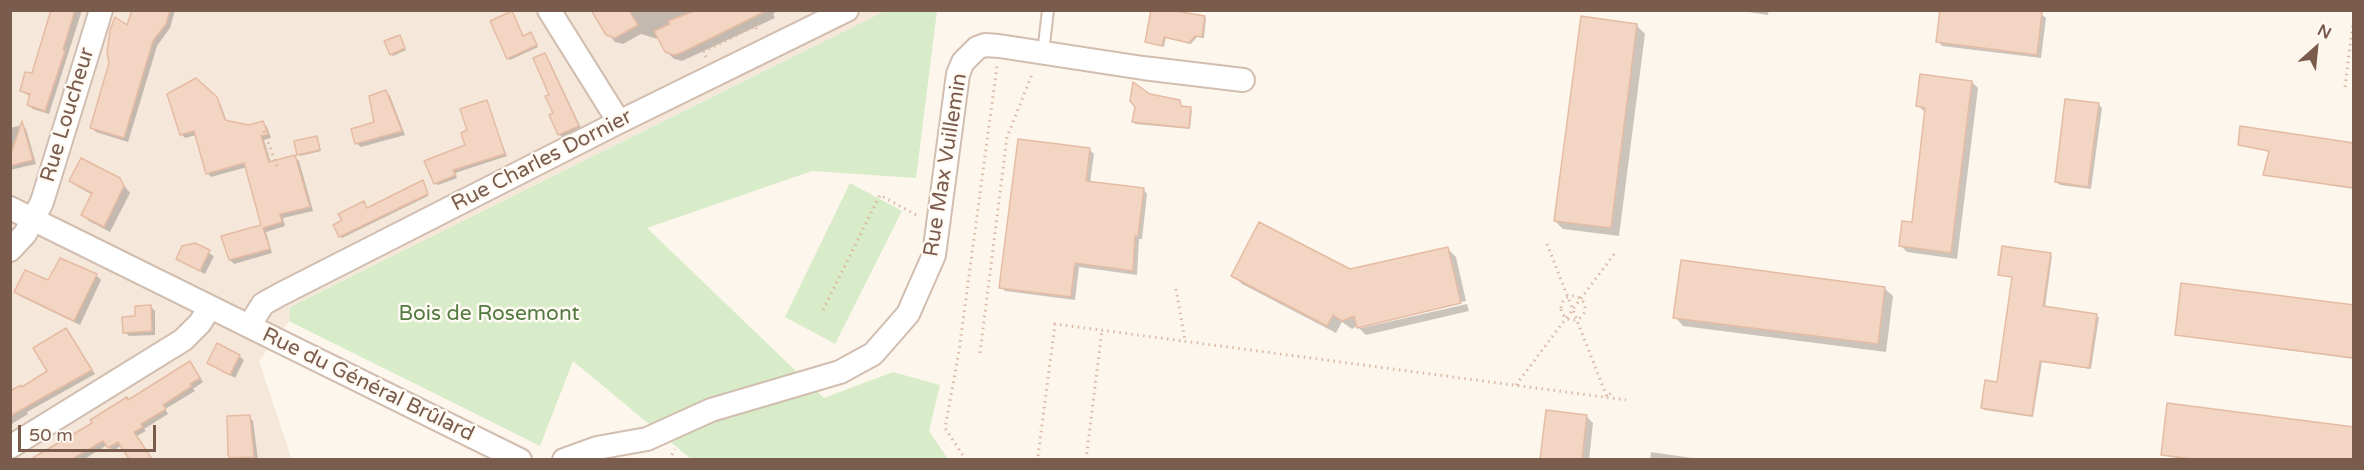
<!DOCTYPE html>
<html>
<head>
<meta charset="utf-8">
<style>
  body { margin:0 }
  #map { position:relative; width:2364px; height:470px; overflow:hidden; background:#fdf6ec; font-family:"Varela Round",sans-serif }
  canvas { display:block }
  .frame { position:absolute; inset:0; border:12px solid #7a5c4d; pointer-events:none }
  .north { position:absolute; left:2286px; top:18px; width:60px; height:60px; -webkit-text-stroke:4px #fffaf3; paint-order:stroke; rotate:27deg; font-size:16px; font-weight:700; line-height:24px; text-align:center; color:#7a5c4d }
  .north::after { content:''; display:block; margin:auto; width:21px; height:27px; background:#7a5c4d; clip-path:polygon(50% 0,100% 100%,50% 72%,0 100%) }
  .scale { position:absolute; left:18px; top:425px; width:138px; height:27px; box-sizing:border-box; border:3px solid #7a5c4d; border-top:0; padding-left:8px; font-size:18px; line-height:21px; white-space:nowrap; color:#7a5c4d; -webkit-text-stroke:4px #fffaf3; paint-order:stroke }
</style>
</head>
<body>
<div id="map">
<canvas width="2364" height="470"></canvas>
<div class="frame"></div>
<div class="north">N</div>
<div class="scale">50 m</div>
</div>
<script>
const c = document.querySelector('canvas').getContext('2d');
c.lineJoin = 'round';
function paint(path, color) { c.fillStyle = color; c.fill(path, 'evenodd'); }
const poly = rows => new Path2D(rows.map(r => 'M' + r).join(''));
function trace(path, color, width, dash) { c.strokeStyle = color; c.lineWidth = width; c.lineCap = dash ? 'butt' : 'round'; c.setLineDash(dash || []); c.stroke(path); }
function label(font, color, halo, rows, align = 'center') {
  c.font = font + ' "Varela Round",sans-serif'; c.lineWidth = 5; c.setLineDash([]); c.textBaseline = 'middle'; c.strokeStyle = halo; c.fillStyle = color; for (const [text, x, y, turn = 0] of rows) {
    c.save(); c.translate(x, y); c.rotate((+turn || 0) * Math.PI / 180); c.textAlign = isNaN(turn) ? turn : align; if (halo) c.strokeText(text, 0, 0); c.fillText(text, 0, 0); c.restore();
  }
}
paint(poly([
  [10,11,885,11,290,307,289,321,259,361,292,460,11,459]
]), '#f5e8da');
paint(poly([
  [885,11,937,11,916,178,812,171,647,228,824,398,893,372,940,385,929,431,948,459,691,459,573,361,540,446,289,321,290,307],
  [850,183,902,211,835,344,785,317]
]), '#d8ecc9');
paint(poly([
  [53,10,82,10,49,114,33,109,28,105,31,97,21,91,33,75],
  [149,10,175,10,170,28,157,46,128,142,96,132,91,127,128,28],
  [591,10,774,10,775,13,773,14,775,18,682,61,674,59,666,51,661,40,641,34,623,44,615,42],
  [1735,10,1769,10,1768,15],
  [2041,14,2046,18,2041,58,1942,46,1938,41],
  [1205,17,1206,19,1204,38,1197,37,1191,44,1166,38,1164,47,1147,41],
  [1637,26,1645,34,1619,236,1563,229,1555,221],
  [531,33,538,47,510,60,508,58,523,37],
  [401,38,406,50,393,56,391,54],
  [544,54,548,58,582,130,563,138,559,134,555,114],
  [195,80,220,103,227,122,249,127,263,123,267,127,271,138,264,140,271,163,295,157,299,161,313,211,283,218,285,226,266,232,272,253,234,264,230,260,263,226,247,167,211,177,207,173,196,135,185,138,181,134],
  [1972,82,1978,88,1957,259,1907,252,1901,246,1913,224,1926,113,1918,106],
  [386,91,390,96,405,135,361,147,356,143,376,124],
  [1149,95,1179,101,1182,108,1190,109,1192,110,1190,129,1135,124,1134,122,1136,107],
  [486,102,507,156,455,173,457,178,438,185,436,183,467,146,469,131],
  [2098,104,2102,108,2091,189,2060,185,2056,182],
  [22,125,26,129,36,164,10,170,10,128],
  [317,137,321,151,300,156,299,154],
  [2239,144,2354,144,2354,189,2267,176,2265,174,2270,152],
  [1089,149,1094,154,1090,183,1143,189,1147,194,1142,239,1139,239,1137,275,1079,267,1075,300,1005,291,1001,287],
  [119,179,130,193,110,232,89,221,83,215,93,195,78,187,71,181],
  [424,183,428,196,342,238,340,236,367,209],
  [195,245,214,256,205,274,178,259],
  [1448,249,1456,257,1466,301,1361,325,1361,328,1467,304,1469,311,1366,335,1357,326,1352,329,1342,322,1336,333,1242,284,1233,276,1349,271],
  [2050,255,2052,256,2045,308,2099,317,2091,369,2042,362,2033,417,1984,410,1982,408,1998,383,2013,278,1999,274],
  [96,275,101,280,80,325,20,296,15,292],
  [1884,288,1893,296,1886,352,1683,326,1675,317],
  [151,307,155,311,155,335,129,336,125,332,137,318],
  [2354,307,2354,359,2177,335],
  [66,330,95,374,27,412,28,414,10,425,10,393,49,372],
  [239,356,244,360,235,378,209,363],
  [190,363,203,382,193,389,195,391,165,409,168,414,144,429,146,431,137,436,152,460,131,460,122,445,113,451,107,445,83,460,35,460],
  [1547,411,1586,416,1593,423,1589,460,1541,460],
  [249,417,253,421,258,460,234,460,231,457],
  [2354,429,2354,460,2186,460,2163,455],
  [1651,452,1706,460,1650,460]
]), '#0003');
const building = poly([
  [51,10,75,10,63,50,65,51,45,111,27,105,30,94,20,91,25,72,32,73,51,10],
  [132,10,170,10,166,24,153,41,124,138,90,128,109,63,107,53,110,30,115,17,127,25,132,10],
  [591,10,629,10,638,25,615,38,606,35,591,10],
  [697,10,768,10,683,52,674,55,665,52,654,31,670,24,668,21,697,10],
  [1151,10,1171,10,1205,16,1202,37,1195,36,1189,43,1164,37,1162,46,1145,42,1151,10],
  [1940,10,2027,10,2042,12,2037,55,1936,42,1940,10],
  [512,11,523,36,531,32,537,45,507,59,490,21,512,11],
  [1581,16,1637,24,1611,228,1554,221,1581,16],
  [400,35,405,48,390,55,384,41,400,35],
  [545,53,579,126,558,135,549,115,553,113,545,96,549,95,533,58,545,53],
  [1920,74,1972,81,1951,253,1899,246,1902,221,1912,222,1925,108,1916,106,1920,74],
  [196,78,217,97,225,120,249,125,263,121,268,134,261,136,269,162,295,155,310,207,280,214,282,222,263,228,270,249,229,260,221,236,261,225,244,163,206,174,194,131,180,135,167,94,196,78],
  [1133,82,1150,94,1180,100,1181,106,1191,107,1189,128,1132,122,1135,107,1130,101,1133,82],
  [386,90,402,131,355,144,351,129,374,122,369,96,386,90],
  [2065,99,2099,103,2088,187,2055,182,2065,99],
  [487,100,505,154,453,170,456,175,434,184,424,161,465,145,461,133,467,130,460,109,487,100],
  [22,121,33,160,10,166,10,156,22,121],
  [2240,126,2354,143,2354,188,2263,175,2269,151,2238,145,2240,126],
  [317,136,320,150,297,155,294,141,317,136],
  [1018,139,1090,148,1086,181,1144,188,1138,236,1135,236,1133,271,1075,263,1071,297,999,288,1018,139],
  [81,158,120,178,124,186,104,227,81,215,92,193,69,181,81,158],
  [423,180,428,194,339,237,333,225,342,220,338,214,364,201,367,208,423,180],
  [1259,222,1350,269,1448,247,1461,303,1357,328,1354,316,1342,321,1333,315,1327,326,1231,276,1259,222],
  [195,243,210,250,200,271,176,259,182,246,195,243],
  [2002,246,2051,253,2043,306,2097,314,2089,368,2040,361,2032,416,1981,408,1985,380,1997,382,2012,277,1998,275,2002,246],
  [60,258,97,274,74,321,14,292,25,270,48,280,60,258],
  [1681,260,1885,287,1878,344,1673,318,1681,260],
  [2181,283,2354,305,2354,358,2175,335,2181,283],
  [151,305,152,331,123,333,122,317,135,316,135,306,151,305],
  [66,328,92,370,10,416,10,391,21,385,22,387,47,371,33,348,66,328],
  [217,343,240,355,230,375,207,363,217,343],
  [190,361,200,378,190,384,192,386,163,405,166,409,141,424,143,427,134,432,152,459,129,459,118,442,108,448,103,441,72,459,31,459,92,423,90,420,127,397,128,400,190,361],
  [2167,403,2354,427,2354,459,2193,459,2161,455,2167,403],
  [1546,410,1587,415,1582,459,1540,459,1546,410],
  [250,415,254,457,230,458,228,455,227,416,250,415]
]);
paint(building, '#f3d5c3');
trace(building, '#e6bba3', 1.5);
const lane = poly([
  [1043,53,1048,10]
]);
const street = poly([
  [549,10,619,122],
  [10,208,520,460],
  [10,250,25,234,42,202,101,10],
  [249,326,263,304,281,294,619,122,847,10],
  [10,447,183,340,200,323,210,307],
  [564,460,597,448,647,439,711,410,840,372,873,354,908,314,934,255,958,74,963,62,977,48,985,45,999,46,1143,68,1243,80]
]);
trace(lane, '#d1beb0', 14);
trace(street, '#d1beb0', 26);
trace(poly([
  [706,57,703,52,755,26,758,32],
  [2345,87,2354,15],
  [264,131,278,169],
  [1547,244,1607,397,1611,393],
  [1176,289,1185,341],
  '1561 308a12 12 0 1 1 24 0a12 12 0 1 1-24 0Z',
  [823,310,880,195,918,216],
  [980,353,1007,137,1033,72],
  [1516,385,1615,253],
  [1038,456,1055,324,1626,400],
  [669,460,675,449],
  [966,460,945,428,959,351,997,66],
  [1086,460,1102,330]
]), '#d9b8a5', 3, [1.5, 4.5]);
trace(lane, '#fff', 10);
trace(street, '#fff', 22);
label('21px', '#7a5c4d', '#fffaf3', [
  ["Rue Loucheur",68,115,-73],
  ["Rue Charles Dornier",542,161,-27],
  ["Rue Max Vuillemin",946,165,-81],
  ["Rue du Général Brûlard",368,385,26]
]);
label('21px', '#537a41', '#fffaf3', [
  ["Bois de Rosemont",489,314]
]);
</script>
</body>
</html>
